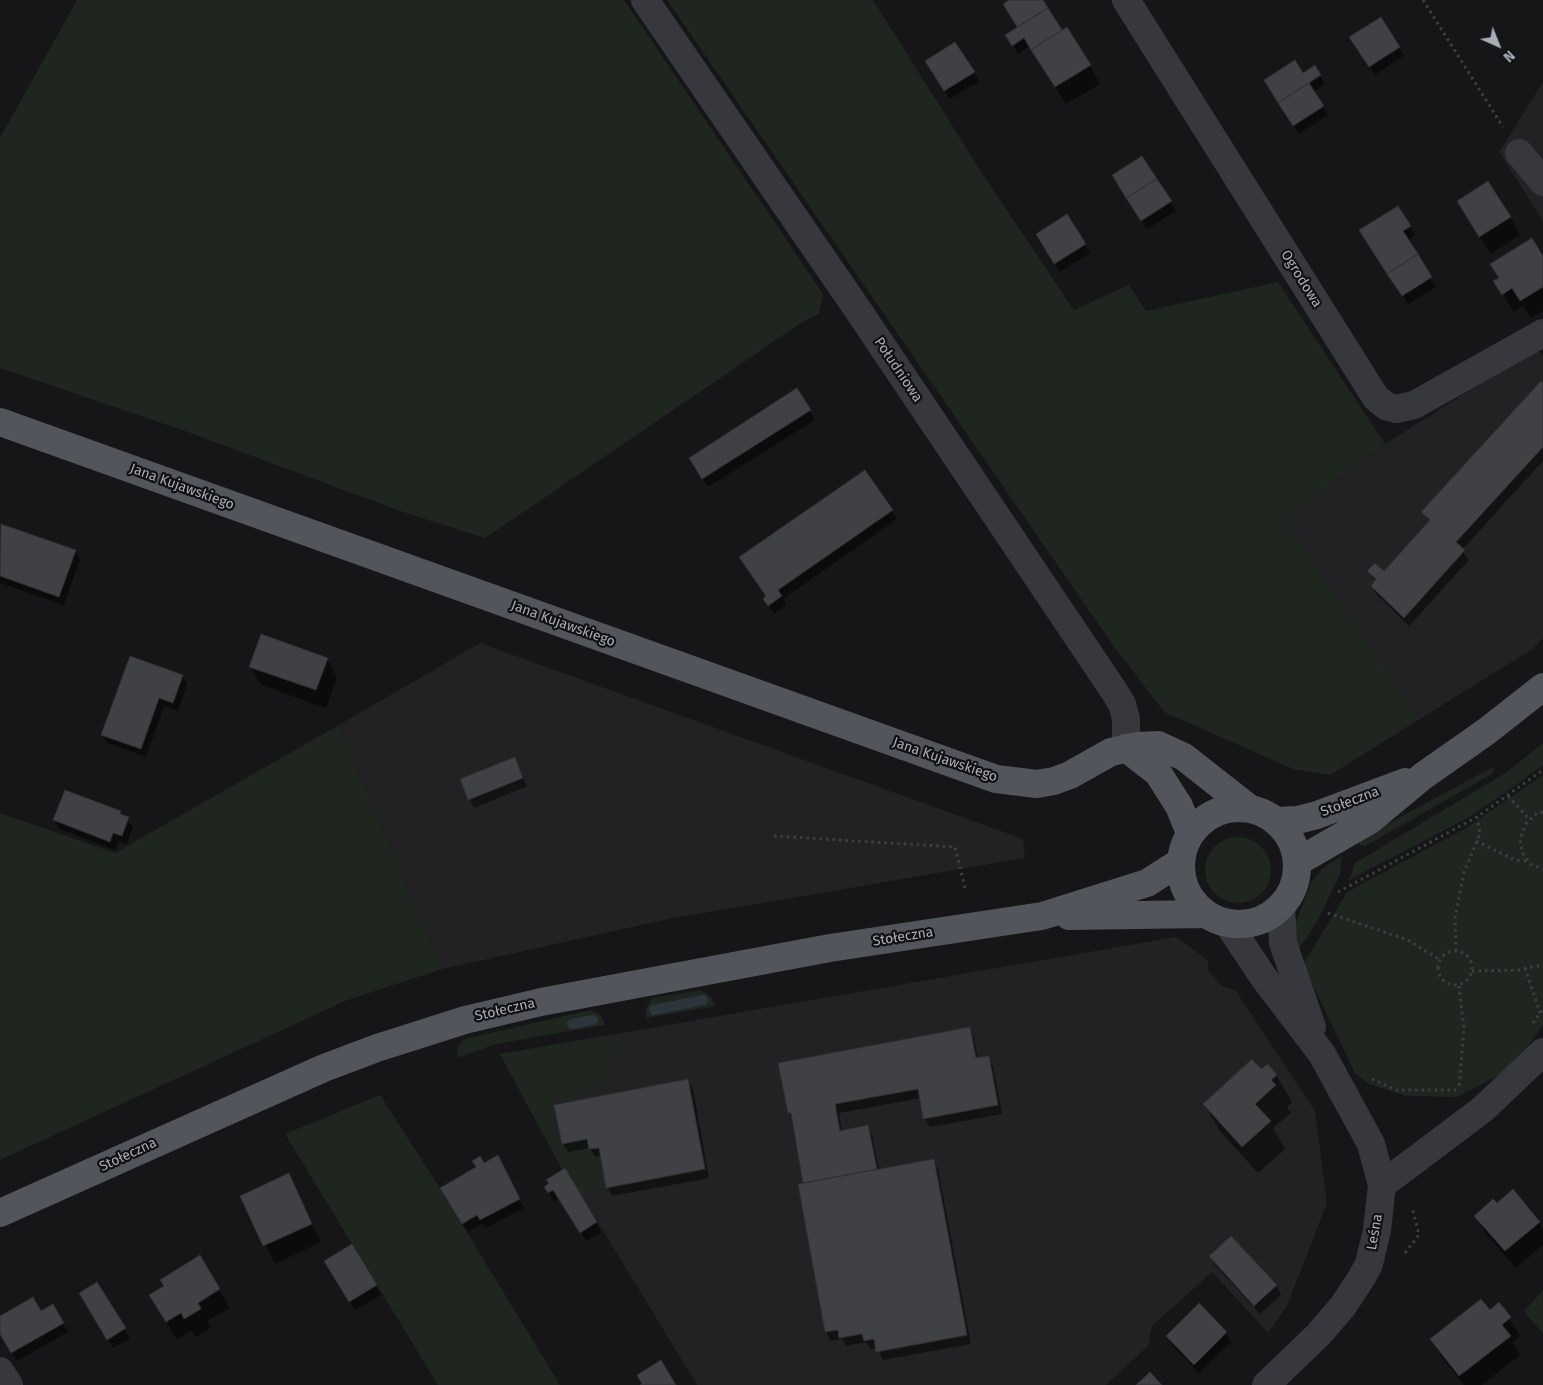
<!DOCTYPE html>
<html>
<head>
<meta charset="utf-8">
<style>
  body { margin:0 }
  #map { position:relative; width:1543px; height:1385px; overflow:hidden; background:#161618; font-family:"Fira Sans",sans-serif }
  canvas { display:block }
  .north { position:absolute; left:1473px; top:20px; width:50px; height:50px; -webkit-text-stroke:4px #111113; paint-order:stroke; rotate:136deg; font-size:14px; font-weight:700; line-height:20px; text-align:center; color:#a8adb8 }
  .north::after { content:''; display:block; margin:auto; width:18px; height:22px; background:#a8adb8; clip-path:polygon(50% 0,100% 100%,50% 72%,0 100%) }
</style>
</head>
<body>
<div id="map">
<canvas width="1543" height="1385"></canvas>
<div class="north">N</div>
</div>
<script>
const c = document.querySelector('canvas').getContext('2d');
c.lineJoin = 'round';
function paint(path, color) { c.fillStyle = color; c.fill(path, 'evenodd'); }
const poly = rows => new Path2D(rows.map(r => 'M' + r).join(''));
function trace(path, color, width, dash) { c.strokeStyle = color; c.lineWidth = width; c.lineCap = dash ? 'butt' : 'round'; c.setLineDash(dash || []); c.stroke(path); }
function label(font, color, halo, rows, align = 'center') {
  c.font = font + ' "Fira Sans",sans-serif'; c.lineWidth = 4.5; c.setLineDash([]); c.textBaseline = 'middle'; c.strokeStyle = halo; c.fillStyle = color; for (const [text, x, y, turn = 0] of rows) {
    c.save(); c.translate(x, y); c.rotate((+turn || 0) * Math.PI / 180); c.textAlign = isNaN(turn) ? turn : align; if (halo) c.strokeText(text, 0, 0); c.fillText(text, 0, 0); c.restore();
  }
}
paint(poly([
  [1543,82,1543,221,1499,152],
  [1535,349,1543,356,1543,638,1531,650,1420,719,1284,519,1385,444],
  [480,643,1023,839,1025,858,669,919,442,969,339,725],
  [1176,937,1209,961,1207,969,1222,986,1236,991,1315,1111,1327,1203,1287,1306,1268,1333,1212,1272,1152,1326,1148,1346,1106,1385,697,1385,565,1168,562,1169,500,1054]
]), '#222225');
paint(poly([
  [77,0,624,0,823,294,819,314,804,321,485,538,403,512,185,431,0,368,0,138],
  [667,0,873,0,982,173,1074,310,1129,285,1146,311,1278,282,1385,444,1284,519,1420,719,1330,775,1293,769,1164,712,1110,641],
  [339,725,442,969,345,1001,0,1160,0,813,115,853],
  [1543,743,1543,765,1505,793,1466,819,1349,880,1355,863,1507,772],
  [1495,766,1492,774,1365,846,1359,845,1363,837],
  [1543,775,1543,1025,1528,1046,1501,1074,1457,1097,1405,1096,1369,1084,1355,1073,1303,965,1347,892,1466,828],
  '1205 870a33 33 0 1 1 66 0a33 33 0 1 1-66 0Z',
  [1342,855,1340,874,1319,918,1307,938,1295,951,1295,925,1311,883,1321,870],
  [701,990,711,997,716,1006,646,1018,646,1008,653,998],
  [591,1010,601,1015,605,1025,496,1044,457,1058,458,1046,464,1039],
  [604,1036,605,1042,618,1041,608,1080,599,1091,594,1093,593,1086,584,1088,584,1094,551,1101,559,1144,587,1139,590,1154,600,1153,606,1188,581,1194,565,1168,562,1169,500,1054],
  [380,1095,440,1188,560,1385,438,1385,285,1134],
  [1543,1290,1543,1334,1524,1311]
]), '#1e261f');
paint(poly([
  [1011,0,1041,0,1062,32,1090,66,1100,84,1066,104,1030,46,1018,54,1012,44,1019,28,1004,4],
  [1356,46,1399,47,1404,56,1375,75],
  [1314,67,1325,84,1314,92,1328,115,1299,134,1270,89],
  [931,70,974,72,979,81,950,99],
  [1142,157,1176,211,1147,229,1118,184],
  [1398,207,1415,235,1408,240,1436,287,1408,304,1366,239],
  [1510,217,1520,235,1491,254,1469,220],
  [1042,243,1085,245,1090,253,1060,272],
  [1543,258,1543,311,1531,318,1523,305,1514,312,1495,281],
  [1543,385,1543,461,1462,550,1469,560,1409,626,1377,595,1372,586,1376,582,1368,571,1384,573,1430,522,1423,512],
  [797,390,815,420,708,487,695,467],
  [865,471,897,519,783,599,786,605,774,614,765,599],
  [2,525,75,551,80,559,64,605,0,583,0,531],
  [327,659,337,677,326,708,261,685,251,667],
  [182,676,187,684,178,711,164,706,146,757,108,743,103,735],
  [519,767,527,786,474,808,470,799],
  [121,812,133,827,127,844,118,841,115,850,60,829,54,820],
  [969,1028,974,1037,978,1059,988,1057,993,1066,1002,1114,930,1127,925,1119,921,1098,839,1113,842,1132,867,1127,872,1135,879,1170,933,1160,938,1169,971,1344,883,1360,877,1348,870,1349,866,1342,846,1346,842,1339,831,1341,826,1332,799,1185,805,1184,794,1120,789,1113],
  [1261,1071,1276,1075,1292,1102,1287,1107,1291,1113,1273,1128,1285,1149,1258,1173,1220,1131,1204,1104],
  [688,1081,693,1089,709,1178,612,1196,607,1187,602,1156,595,1157,590,1148,568,1152,563,1144,556,1106],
  [484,1164,502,1165,524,1208,486,1228,483,1223,468,1232,442,1188],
  [564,1170,601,1232,586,1241,559,1198,554,1201,545,1188],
  [288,1175,321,1242,275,1264,242,1196],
  [1476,1216,1539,1222,1543,1230,1543,1245,1516,1268,1486,1234],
  [1231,1237,1276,1286,1281,1295,1260,1314,1215,1265,1210,1256],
  [352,1246,381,1295,355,1310,326,1261],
  [199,1257,230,1308,207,1321,211,1327,196,1337,192,1330,177,1340,151,1295,165,1286],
  [97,1283,130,1338,113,1348,80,1293],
  [1499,1304,1520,1336,1513,1342,1520,1355,1482,1385,1464,1385,1442,1357,1431,1339,1489,1311],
  [1199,1305,1226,1333,1231,1342,1199,1373,1172,1345,1167,1336],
  [53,1306,68,1332,17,1361,0,1332,0,1317,41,1313]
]), '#0007');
trace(poly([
  [654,1010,703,1000],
  [572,1024,593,1020]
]), '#2c353c', 10);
const building = poly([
  [1009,0,1043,0,1048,8,1017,27,1003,4,1009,0],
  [1048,8,1062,30,1031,50,1024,38,1012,46,1005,35,1048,8],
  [1381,17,1400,47,1369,67,1349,37,1381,17],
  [1067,27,1091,65,1055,87,1031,50,1067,27],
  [955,42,975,72,944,91,925,61,955,42],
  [1295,60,1303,73,1315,65,1321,75,1278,103,1264,80,1295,60],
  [1309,83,1324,106,1293,126,1278,103,1309,83],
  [1142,156,1157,179,1126,198,1112,175,1142,156],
  [1157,179,1172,201,1141,221,1126,198,1157,179],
  [1488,181,1511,217,1479,237,1457,201,1488,181],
  [1398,206,1411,226,1403,231,1418,254,1387,274,1359,230,1398,206],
  [1067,214,1086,244,1054,264,1036,234,1067,214],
  [1532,238,1543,256,1543,287,1520,301,1512,288,1502,295,1493,281,1499,278,1490,264,1532,238],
  [1418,254,1432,277,1402,296,1387,274,1418,254],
  [1541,381,1543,383,1543,447,1456,542,1465,550,1404,618,1371,586,1376,579,1367,571,1375,563,1384,571,1430,520,1421,512,1541,381],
  [797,388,811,410,702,479,689,458,797,388],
  [865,470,893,510,778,590,782,596,768,606,763,599,766,596,739,557,865,470],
  [1,524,76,550,59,597,0,576,1,524],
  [261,634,328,658,316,690,249,667,261,634],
  [130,656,183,675,173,703,159,698,141,749,101,735,130,656],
  [515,757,523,778,468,800,460,779,515,757],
  [65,790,121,811,120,814,129,817,122,836,113,833,110,842,53,820,65,790],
  [970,1027,976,1058,989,1056,998,1105,923,1119,918,1089,835,1104,840,1131,868,1125,877,1169,803,1183,791,1113,788,1113,778,1063,970,1027],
  [1252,1059,1261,1069,1268,1064,1277,1075,1271,1080,1276,1085,1255,1104,1271,1121,1242,1147,1203,1104,1252,1059],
  [688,1079,705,1169,606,1188,599,1148,589,1149,587,1139,562,1144,554,1105,688,1079],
  [498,1155,520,1199,480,1220,477,1215,462,1224,440,1188,476,1167,472,1161,480,1156,484,1163,498,1155],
  [934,1159,967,1335,876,1352,874,1339,864,1341,862,1334,839,1338,838,1330,825,1332,798,1184,934,1159],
  [565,1168,597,1222,580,1233,553,1190,548,1193,544,1187,549,1183,546,1180,565,1168],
  [289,1173,312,1224,263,1246,240,1196,289,1173],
  [1513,1189,1540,1222,1505,1251,1474,1216,1493,1199,1497,1203,1513,1189],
  [1231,1236,1277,1285,1254,1306,1209,1256,1231,1236],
  [352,1244,377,1285,349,1302,324,1261,352,1244],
  [200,1255,220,1289,198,1303,201,1309,184,1319,181,1313,166,1322,149,1295,164,1286,160,1280,200,1255],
  [97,1282,126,1328,107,1340,79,1293,97,1282],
  [33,1297,41,1311,53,1304,64,1323,11,1353,0,1334,0,1316,33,1297],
  [1481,1299,1490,1310,1499,1302,1511,1317,1502,1325,1511,1336,1459,1376,1430,1339,1481,1299],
  [1199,1303,1227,1332,1194,1365,1166,1336,1199,1303],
  [661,1360,676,1385,640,1385,642,1384,637,1375,661,1360],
  [1150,1372,1162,1385,1136,1385,1150,1372]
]);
paint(building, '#404145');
trace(building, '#303034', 1);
trace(poly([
  [1423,0,1503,127],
  [1508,796,1530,820],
  [1543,812,1536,814,1527,822,1522,833,1520,844,1524,855,1531,864,1543,869],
  [774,836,955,847,966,892],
  [1476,841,1515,860,1528,861],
  [1338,892,1477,817,1543,770],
  [1328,913,1408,940,1440,960],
  '1438 968a17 17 0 1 1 34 0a17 17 0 1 1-34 0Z',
  [1456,951,1455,918,1464,872,1480,834,1477,817],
  [1525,968,1540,1013],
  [1472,971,1518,970,1543,965],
  [1459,986,1464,1028,1459,1089],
  [1533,1023,1543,1009],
  [1372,1079,1396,1090,1456,1090],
  [1405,1253,1419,1235,1412,1207]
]), '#3d3f44', 3, [2.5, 4]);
trace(poly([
  [645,0,860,313,1114,691,1122,704,1126,719,1126,748],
  [1126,0,1376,398,1386,406,1396,409,1414,405,1543,333],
  [1519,153,1543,182],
  [1281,906,1283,943,1312,1027],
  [1228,924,1264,978,1322,1054,1371,1144,1382,1185,1377,1230,1369,1264,1362,1277,1343,1306,1318,1335,1266,1385],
  [1382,1185,1483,1109,1543,1052],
  [0,1371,9,1385]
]), '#37383d', 28);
trace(poly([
  [0,422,996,779,1037,784,1054,781,1070,775,1111,752,1138,746,1158,745,1184,757,1249,808],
  [1126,748,1158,773,1179,806,1190,833],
  '1181 866a58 58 0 1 1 116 0a58 58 0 1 1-116 0Z',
  [1276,821,1298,820,1317,815,1405,782],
  [1297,862,1370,820,1423,776,1487,731,1543,687],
  [1069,916,1205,914],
  [0,1213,324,1068,377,1048,465,1020,541,1002,830,948,1042,916,1147,883,1180,862]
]), '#53555c', 28);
label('14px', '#a8adb8', '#111113', [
  ["Ogrodowa",1301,279,58],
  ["Południowa",898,370,56],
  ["Jana Kujawskiego",182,487,20],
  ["Jana Kujawskiego",563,624,20],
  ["Jana Kujawskiego",945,760,19],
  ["Stołeczna",1350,802,-21],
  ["Stołeczna",903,937,-9],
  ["Stołeczna",505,1010,-13],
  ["Stołeczna",128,1155,-25],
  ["Leśna",1375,1232,-80]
]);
</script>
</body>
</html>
